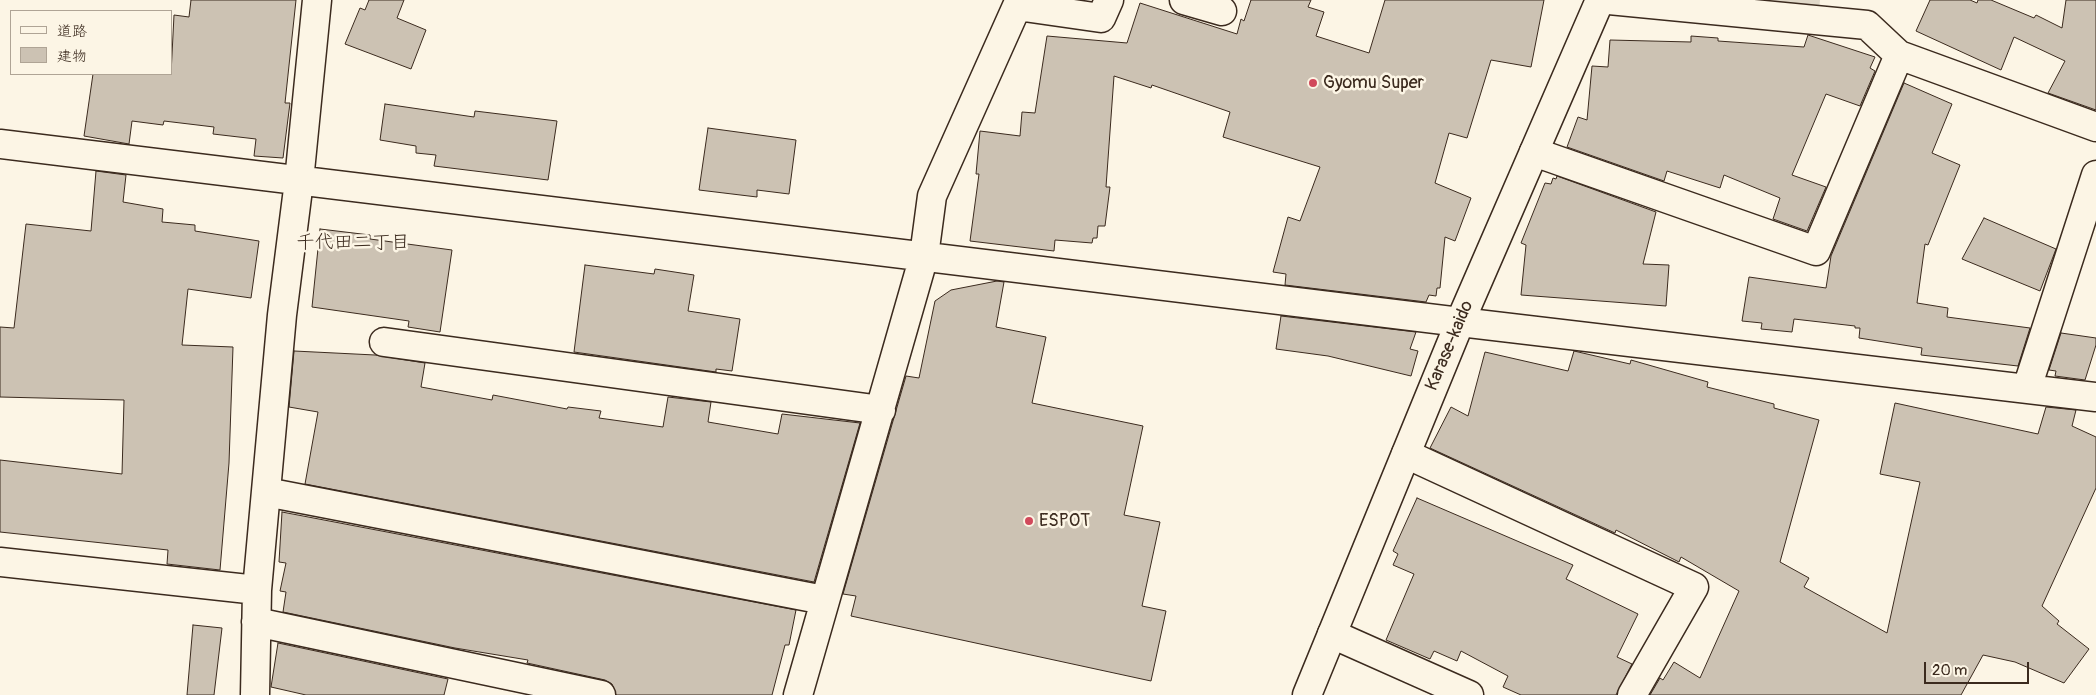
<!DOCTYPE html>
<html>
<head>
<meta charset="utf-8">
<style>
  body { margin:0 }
  #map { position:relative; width:2096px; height:695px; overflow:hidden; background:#fcf5e5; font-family:Pangolin,"Klee One",sans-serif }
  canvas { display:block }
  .legend { position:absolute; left:10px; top:10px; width:162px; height:65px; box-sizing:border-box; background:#fcf5e5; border:1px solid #afa495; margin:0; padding:6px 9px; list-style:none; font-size:15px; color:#3b2a1e }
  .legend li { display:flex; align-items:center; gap:10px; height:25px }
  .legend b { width:25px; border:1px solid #afa495 }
  .scale { position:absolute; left:1924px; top:662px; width:105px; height:22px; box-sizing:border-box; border:2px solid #3b2a1e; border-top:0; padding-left:6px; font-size:15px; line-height:18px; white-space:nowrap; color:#3b2a1e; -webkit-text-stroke:4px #fcf5e5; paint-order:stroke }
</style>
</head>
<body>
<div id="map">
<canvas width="2096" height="695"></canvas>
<ul class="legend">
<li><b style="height:6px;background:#fcf5e5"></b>道路</li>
<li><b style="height:14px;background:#ccc2b3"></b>建物</li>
</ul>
<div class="scale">20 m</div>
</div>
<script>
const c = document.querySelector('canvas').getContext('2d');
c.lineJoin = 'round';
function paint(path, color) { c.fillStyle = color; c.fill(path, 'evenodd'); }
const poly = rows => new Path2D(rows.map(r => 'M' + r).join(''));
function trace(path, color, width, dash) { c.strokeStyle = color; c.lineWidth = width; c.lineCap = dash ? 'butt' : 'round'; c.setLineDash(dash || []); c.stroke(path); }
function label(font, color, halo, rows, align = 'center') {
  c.font = font + ' Pangolin,"Klee One",sans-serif'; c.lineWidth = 5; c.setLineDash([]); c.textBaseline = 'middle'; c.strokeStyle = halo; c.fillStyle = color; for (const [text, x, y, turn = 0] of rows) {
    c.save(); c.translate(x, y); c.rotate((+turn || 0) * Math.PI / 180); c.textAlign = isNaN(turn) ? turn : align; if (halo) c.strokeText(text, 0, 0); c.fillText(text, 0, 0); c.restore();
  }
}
paint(poly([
  [1723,0,1820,0,1819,11]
]), '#e0d8c8');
const building = poly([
  [191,0,296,0,285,103,290,103,283,158,254,156,256,139,213,134,214,127,164,121,163,125,132,121,129,144,84,136,93,74,171,74,174,15,189,17,191,0],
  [369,0,404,0,397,18,426,30,411,69,345,44,360,8,365,10,369,0],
  [1251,0,1311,0,1308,7,1324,12,1316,36,1369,53,1385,0,1544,0,1531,67,1491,60,1467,138,1449,133,1435,183,1471,198,1455,241,1445,237,1440,288,1437,288,1436,296,1429,295,1426,302,1285,285,1286,274,1273,272,1288,217,1300,221,1320,167,1223,137,1230,112,1152,85,1151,88,1114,76,1106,187,1110,187,1105,226,1098,226,1097,238,1093,238,1092,243,1055,240,1054,251,970,241,979,174,976,174,980,131,1020,136,1022,112,1035,113,1047,36,1127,43,1140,3,1237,34,1241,19,1244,21,1251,0],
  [1930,0,1970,0,1977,3,1978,0,1991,0,2034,18,2036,15,2062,28,2066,0,2096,0,2096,110,2048,93,2065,61,2014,37,2001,70,1916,31,1930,0],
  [1808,35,1875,57,1870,68,1875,71,1860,106,1826,94,1792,175,1826,187,1807,231,1773,219,1780,198,1724,175,1720,188,1667,171,1664,181,1567,147,1578,117,1587,120,1592,66,1608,67,1610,40,1691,42,1691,36,1718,38,1718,41,1804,47,1808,35],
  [1904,83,1952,104,1932,153,1960,165,1928,245,1925,244,1917,303,1948,308,1947,317,2030,328,2018,366,1921,355,1922,348,1859,338,1860,328,1855,328,1855,326,1794,319,1792,332,1761,329,1762,323,1742,321,1749,277,1826,288,1831,256,1904,83],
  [385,104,474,117,475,111,557,121,548,180,434,166,436,155,416,153,416,146,380,140,385,104],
  [708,128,796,140,789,194,757,190,757,197,699,190,708,128],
  [96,171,126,175,123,202,163,209,162,222,195,225,195,231,259,241,251,298,188,289,182,345,233,347,229,463,220,570,167,564,168,550,0,532,0,460,122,474,124,400,0,397,0,327,14,328,26,224,91,231,96,171],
  [1557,176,1656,212,1643,264,1669,265,1666,306,1521,295,1526,245,1521,243,1545,183,1551,184,1553,178,1556,179,1557,176],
  [1984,218,2056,249,2040,291,1962,259,1984,218],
  [320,229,370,235,370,239,452,250,440,332,408,327,409,321,312,307,320,229],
  [585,265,654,274,655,269,694,275,688,311,740,319,732,371,716,369,716,372,574,352,585,265],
  [997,281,1004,282,996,327,1046,337,1032,403,1143,426,1124,515,1160,522,1142,606,1166,611,1151,681,851,616,856,596,843,594,906,376,919,378,935,301,951,290,997,281],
  [1281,316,1416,332,1410,349,1418,351,1411,376,1328,356,1276,349,1281,316],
  [2061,333,2096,338,2096,345,2085,380,2055,376,2056,371,2049,370,2061,333],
  [294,351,375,355,425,363,421,387,492,400,493,395,567,409,568,407,601,411,599,418,663,427,668,397,711,402,708,422,778,434,782,414,860,423,814,582,305,484,318,412,289,407,294,351],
  [1574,351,1630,364,1631,360,1708,382,1707,387,1774,404,1774,408,1819,420,1780,562,1809,578,1804,587,1887,633,1920,482,1880,474,1895,403,2038,434,2046,407,2076,410,2072,426,2096,437,2096,488,2042,606,2059,621,2057,624,2089,649,2064,683,2015,662,1983,655,1961,695,1650,695,1660,678,1663,680,1674,662,1700,678,1739,591,1681,557,1679,562,1616,530,1615,533,1430,448,1451,407,1468,416,1485,352,1568,371,1574,351],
  [1417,498,1573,565,1566,579,1638,614,1617,657,1632,664,1616,695,1521,695,1503,687,1508,676,1461,651,1457,661,1434,651,1430,659,1386,640,1414,574,1393,565,1398,554,1393,551,1417,498],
  [282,512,796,610,789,645,785,645,772,695,616,695,612,684,605,680,527,663,528,660,455,648,283,612,286,592,280,591,286,563,279,562,282,512],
  [193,625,222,628,214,695,187,695,193,625],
  [278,643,448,679,444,695,306,695,271,687,278,643]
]);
paint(building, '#ccc2b3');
trace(building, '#3b2a1e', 1);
const street = poly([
  [1184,0,1222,11],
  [1609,0,1867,25,1899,55,2096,127],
  [0,144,1460,322,2096,397],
  [1534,152,1816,251,1899,55],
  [384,342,881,410],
  [2027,388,2096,175],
  [1406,454,1694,587,1632,695],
  [266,492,824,600],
  [0,562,257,590],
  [256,622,601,695],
  [1332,634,1469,695],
  [255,695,257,590,282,315,299,181,317,0],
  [798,695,924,256,932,196,1017,6,1101,18,1109,0]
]);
const secondary = poly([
  [1307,695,1460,322,1600,0]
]);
trace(street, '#3b2a1e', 31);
trace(secondary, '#3b2a1e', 31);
trace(street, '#fcf5e5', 28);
trace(secondary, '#fcf5e5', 28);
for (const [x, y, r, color] of [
  [1313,83,5,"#d1495b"],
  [1029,521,5,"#d1495b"]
]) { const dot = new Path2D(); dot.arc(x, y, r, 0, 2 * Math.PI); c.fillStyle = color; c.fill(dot); trace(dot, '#fcf5e5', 2); }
label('18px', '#3b2a1e', '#fcf5e5', [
  ["Gyomu Super",1323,83],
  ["ESPOT",1039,521]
], 'left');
label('18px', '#3b2a1e', '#fcf5e5', [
  ["Karase-kaido",1450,346,-67]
]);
label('19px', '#3b2a1e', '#fcf5e5', [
  ["千代田二丁目",353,243]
]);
</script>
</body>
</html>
